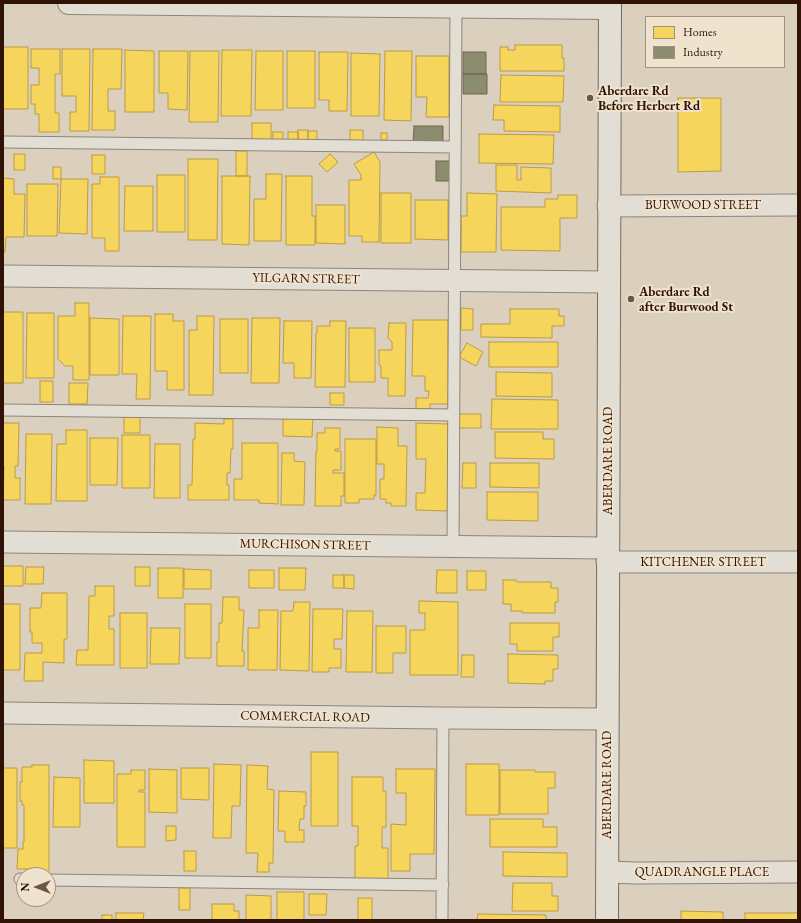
<!DOCTYPE html>
<html>
<head>
<meta charset="utf-8">
<style>
  body { margin:0 }
  #map { position:relative; width:801px; height:923px; overflow:hidden; background:#dbd0be; font-family:"EB Garamond",serif }
  canvas { display:block }
  .frame { position:absolute; inset:0; border:4px solid #311207; pointer-events:none }
  .legend { position:absolute; left:645px; top:16px; width:140px; height:52px; box-sizing:border-box; background:#efe3cd; border:1px solid #a38f7e; margin:0; padding:5px 7px; list-style:none; font-size:12px; color:#311207 }
  .legend li { display:flex; align-items:center; gap:8px; height:20px }
  .legend b { width:20px; border:1px solid #a38f7e }
  .north { position:absolute; left:16px; top:867px; width:40px; height:40px; box-sizing:border-box; background:#efe3cd; border:1px solid #a38f7e; border-radius:50%; rotate:270deg; font-size:11px; font-weight:700; line-height:16px; text-align:center; color:#311207 }
  .north::after { content:''; display:block; margin:auto; width:14px; height:18px; background:#6c5447; clip-path:polygon(50% 0,100% 100%,50% 72%,0 100%) }
</style>
</head>
<body>
<div id="map">
<canvas width="801" height="923"></canvas>
<div class="frame"></div>
<ul class="legend">
<li><b style="height:11px;background:#f6d55c"></b>Homes</li>
<li><b style="height:11px;background:#8c8c6e"></b>Industry</li>
</ul>
<div class="north">N</div>
</div>
<script>
const c = document.querySelector('canvas').getContext('2d');
c.lineJoin = 'round';
function paint(path, color) { c.fillStyle = color; c.fill(path, 'evenodd'); }
const poly = rows => new Path2D(rows.map(r => 'M' + r).join(''));
function trace(path, color, width, dash) { c.strokeStyle = color; c.lineWidth = width; c.lineCap = dash ? 'butt' : 'round'; c.setLineDash(dash || []); c.stroke(path); }
function label(font, color, halo, rows, align = 'center') {
  c.font = font + ' "EB Garamond",serif'; c.lineWidth = 4; c.setLineDash([]); c.textBaseline = 'middle'; c.strokeStyle = halo; c.fillStyle = color; for (const [text, x, y, turn = 0] of rows) {
    c.save(); c.translate(x, y); c.rotate((+turn || 0) * Math.PI / 180); c.textAlign = isNaN(turn) ? turn : align; if (halo) c.strokeText(text, 0, 0); c.fillText(text, 0, 0); c.restore();
  }
}
const homes = poly([
  [515,45,562,45,562,58,564,58,564,71,500,71,500,47,508,47,508,50,515,50,515,45],
  [3,47,28,47,28,109,3,109,3,47],
  [31,49,60,49,60,74,55,74,55,113,59,113,59,132,39,132,39,114,35,114,35,104,31,104,31,85,39,85,39,68,31,68,31,49],
  [62,49,90,49,89,131,70,131,70,112,76,112,76,96,62,96,62,49],
  [93,49,122,49,121,89,108,89,108,111,115,111,115,130,92,130,93,49],
  [125,50,154,51,154,112,125,112,125,50],
  [222,50,252,50,251,116,221,116,222,50],
  [159,51,188,51,187,110,168,109,168,93,159,93,159,51],
  [190,51,219,51,218,122,189,122,190,51],
  [256,51,283,51,283,110,255,110,256,51],
  [287,51,315,51,315,108,287,108,287,51],
  [385,51,412,51,411,121,384,120,385,51],
  [319,52,348,52,347,111,329,111,329,100,319,100,319,52],
  [351,53,380,54,379,116,351,116,351,53],
  [416,56,449,56,449,117,426,117,427,97,416,97,416,56],
  [501,75,564,76,563,102,500,102,501,75],
  [678,98,721,98,721,171,678,172,678,98],
  [494,105,560,106,560,132,504,131,504,120,493,120,494,105],
  [252,123,271,123,271,141,252,141,252,123],
  [298,130,308,130,308,142,298,142,298,130],
  [350,130,363,130,363,142,350,142,350,130],
  [308,131,317,131,317,142,308,142,308,131],
  [273,132,283,132,283,141,273,141,273,132],
  [288,132,298,132,298,141,288,141,288,132],
  [381,133,387,133,387,140,381,140,381,133],
  [479,134,554,135,553,164,479,163,479,134],
  [236,151,247,151,247,176,236,176,236,151],
  [374,152,380,162,379,242,362,242,362,236,349,236,349,180,361,180,361,175,354,164,374,152],
  [14,154,25,154,25,170,14,170,14,154],
  [330,154,338,162,327,172,319,164,330,154],
  [92,155,105,155,105,174,92,174,92,155],
  [188,159,218,159,217,240,188,240,188,159],
  [496,165,517,165,517,180,521,180,521,167,551,168,551,193,496,191,496,165],
  [53,167,61,167,61,179,53,179,53,167],
  [266,174,282,174,281,241,254,241,254,199,266,199,266,174],
  [157,175,185,175,185,232,157,232,157,175],
  [222,176,250,176,249,245,222,244,222,176],
  [286,176,312,176,312,216,315,216,315,245,286,245,286,176],
  [100,177,119,177,119,251,105,251,105,238,92,238,92,184,100,184,100,177],
  [3,178,14,179,14,194,25,194,24,237,6,237,5,252,3,252,3,178],
  [61,179,88,179,87,234,59,233,61,179],
  [27,184,58,184,57,236,27,236,27,184],
  [125,186,153,186,153,231,124,231,125,186],
  [381,193,411,193,411,243,381,243,381,193],
  [467,193,497,194,496,252,461,252,461,216,467,216,467,193],
  [558,195,577,195,577,218,560,218,560,251,501,250,501,207,545,207,545,199,558,199,558,195],
  [415,200,448,200,448,240,415,239,415,200],
  [316,205,345,205,345,244,316,243,316,205],
  [75,303,89,303,89,380,73,380,73,366,65,366,58,359,58,316,75,316,75,303],
  [461,308,473,309,473,330,461,330,461,308],
  [510,309,559,309,559,316,564,316,564,326,552,326,552,338,481,337,481,324,510,324,510,309],
  [3,312,23,312,23,383,3,383,3,312],
  [27,313,54,313,54,378,26,378,27,313],
  [155,314,173,314,173,321,184,321,184,390,167,390,167,371,155,371,155,314],
  [123,316,151,316,150,399,136,399,137,374,122,374,123,316],
  [197,316,214,316,213,395,189,395,189,330,197,330,197,316],
  [90,318,119,319,119,375,90,375,90,318],
  [252,318,280,318,279,383,251,383,252,318],
  [220,319,248,319,248,373,220,373,220,319],
  [413,320,448,320,448,404,430,404,430,409,416,409,416,398,428,398,429,391,425,391,425,376,412,376,413,320],
  [284,321,312,321,311,378,294,378,294,363,283,363,284,321],
  [330,321,346,321,345,387,315,387,316,333,317,333,317,326,330,326,330,321],
  [389,323,406,323,405,396,388,396,388,378,381,378,381,366,379,365,379,350,392,350,392,342,388,338,389,323],
  [349,328,375,328,375,382,349,382,349,328],
  [489,342,558,342,558,367,489,367,489,342],
  [467,343,483,352,476,366,459,357,467,343],
  [496,372,552,373,552,397,496,396,496,372],
  [40,381,53,381,53,402,40,402,40,381],
  [69,383,88,383,87,404,69,404,69,383],
  [330,393,344,393,344,405,330,405,330,393],
  [492,399,558,400,558,429,491,429,492,399],
  [459,414,481,414,481,428,459,428,459,414],
  [124,416,140,416,140,433,124,433,124,416],
  [283,417,313,417,312,437,283,436,283,417],
  [224,419,233,419,233,449,231,449,230,473,227,473,227,485,229,485,229,500,188,500,188,485,192,485,193,439,195,439,195,423,224,424,224,419],
  [3,423,19,423,18,466,15,466,15,478,20,478,20,500,3,500,4,466,3,466,3,423],
  [416,423,449,424,448,511,416,510,416,493,425,493,426,459,416,459,416,423],
  [377,427,398,428,398,446,407,446,406,506,391,506,391,503,386,503,386,499,380,499,380,479,384,479,384,464,377,464,377,427],
  [325,428,340,428,340,449,335,449,335,451,341,451,341,470,333,470,333,473,344,473,344,496,341,496,341,506,315,506,316,451,317,451,317,433,325,433,325,428],
  [66,430,87,430,87,501,56,501,57,444,66,444,66,430],
  [495,432,543,432,543,439,554,439,554,459,495,458,495,432],
  [26,434,52,434,51,504,25,504,26,434],
  [122,435,150,435,150,488,122,488,122,435],
  [90,438,118,438,117,485,90,485,90,438],
  [345,439,376,439,376,495,374,495,374,499,359,499,359,503,345,503,345,439],
  [242,443,278,443,278,504,259,503,259,500,234,500,234,479,242,479,242,443],
  [155,444,180,444,180,498,154,498,155,444],
  [282,453,294,453,294,461,305,462,304,505,281,505,282,453],
  [463,463,476,463,476,488,462,488,463,463],
  [490,463,539,463,539,488,490,487,490,463],
  [487,492,538,492,538,521,487,520,487,492],
  [3,566,23,566,23,586,3,586,3,566],
  [26,567,44,567,43,584,25,584,26,567],
  [135,567,150,567,150,586,135,586,135,567],
  [158,568,183,568,183,598,158,598,158,568],
  [279,568,306,568,305,590,279,590,279,568],
  [184,569,211,570,211,589,184,589,184,569],
  [249,570,274,570,274,588,249,588,249,570],
  [437,570,457,570,457,593,436,593,437,570],
  [467,571,486,571,486,590,467,590,467,571],
  [333,575,344,575,344,588,333,588,333,575],
  [344,575,354,575,354,589,344,588,344,575],
  [503,580,516,580,517,582,551,582,551,588,558,588,558,602,555,602,555,613,522,613,522,611,511,611,511,604,503,604,503,580],
  [95,586,114,586,114,616,109,616,109,629,114,629,114,665,76,665,77,650,88,650,89,596,95,596,95,586],
  [42,593,67,593,67,639,64,639,64,663,43,662,43,681,24,681,25,653,42,653,42,643,32,643,32,632,30,632,30,608,41,608,42,593],
  [223,597,239,597,239,610,244,610,242,651,244,651,244,666,217,666,217,642,219,642,219,623,222,623,223,597],
  [419,601,458,602,458,675,410,675,410,630,425,630,425,613,419,613,419,601],
  [294,602,310,602,309,671,280,670,281,611,293,611,294,602],
  [3,604,20,604,20,670,3,670,3,604],
  [185,604,211,604,211,658,185,658,185,604],
  [313,609,343,609,342,639,334,639,334,649,341,649,341,668,329,668,329,672,312,672,313,609],
  [259,610,278,610,277,670,248,670,248,628,259,628,259,610],
  [347,611,373,611,372,672,346,672,347,611],
  [120,613,147,613,147,668,120,668,120,613],
  [510,623,559,623,559,637,553,637,553,651,517,651,517,644,510,644,510,623],
  [376,626,406,626,406,653,393,653,393,673,376,673,376,626],
  [151,628,180,628,179,664,150,664,151,628],
  [508,654,558,655,558,669,553,669,553,681,545,681,545,684,508,683,508,654],
  [462,655,474,655,474,677,461,677,462,655],
  [311,752,338,752,338,826,311,826,311,752],
  [84,760,114,761,114,803,84,803,84,760],
  [214,764,241,765,240,806,232,806,231,838,213,838,214,764],
  [466,764,499,764,499,815,466,815,466,764],
  [32,765,49,765,49,875,40,875,36,869,17,869,18,849,23,849,23,842,24,842,24,805,22,805,22,801,20,801,20,782,22,782,22,767,32,767,32,765],
  [247,765,268,766,267,789,274,790,273,863,269,863,269,872,257,872,258,853,246,853,247,765],
  [3,768,17,768,17,848,3,848,3,768],
  [181,768,209,768,209,800,181,799,181,768],
  [149,769,177,770,177,813,149,812,149,769],
  [396,769,435,769,434,854,410,854,410,871,391,871,391,824,406,825,406,793,396,793,396,769],
  [131,770,145,770,145,790,139,790,139,792,145,792,145,847,117,847,117,774,131,774,131,770],
  [500,770,535,770,535,772,555,772,555,788,548,788,548,814,500,814,500,770],
  [54,777,80,778,80,827,53,827,54,777],
  [352,777,383,777,383,791,386,791,386,827,382,827,382,848,388,848,388,879,355,879,355,846,358,846,358,826,352,826,352,777],
  [279,791,306,792,306,806,304,806,304,819,300,819,299,830,304,830,304,842,285,842,285,831,278,831,279,791],
  [490,819,543,819,543,827,557,827,557,847,490,847,490,819],
  [166,826,176,826,176,840,166,841,166,826],
  [184,851,196,851,196,871,184,871,184,851],
  [503,852,567,853,567,877,503,876,503,852],
  [513,883,552,883,552,896,558,896,558,911,512,911,513,883],
  [179,888,190,888,190,910,179,910,179,888],
  [277,892,304,892,304,920,277,920,277,892],
  [309,894,327,894,326,915,309,915,309,894],
  [246,895,271,896,271,920,246,920,246,895],
  [358,898,372,898,372,920,358,920,358,898],
  [212,904,234,904,234,911,239,911,239,920,212,920,212,904],
  [681,911,723,912,723,920,681,920,681,911],
  [116,913,144,913,143,920,116,920,116,913],
  [745,913,798,913,798,920,745,920,745,913],
  [478,914,546,915,546,920,477,920,478,914],
  [102,915,112,915,112,920,102,920,102,915]
]);
paint(homes, '#f6d55c');
trace(homes, '#bb9a42', 1);
const industry = poly([
  [463,52,486,52,486,74,463,74,463,52],
  [463,74,487,74,487,94,463,94,463,74],
  [414,126,443,126,443,144,413,143,414,126],
  [436,161,450,161,450,181,436,181,436,161]
]);
paint(industry, '#8c8c6e');
trace(industry, '#71674f', 1);
const service = poly([
  [3,142,455,147],
  [3,410,454,415],
  [453,547,456,6],
  [20,879,24,879],
  [48,880,443,885],
  [442,920,443,718]
]);
const minor = poly([
  [608,206,798,205],
  [3,276,608,282],
  [3,542,607,548],
  [607,562,798,562],
  [3,713,443,718,607,719],
  [607,872,636,873,798,872]
]);
const tertiary = poly([
  [69,3,610,8]
]);
const secondary = poly([
  [607,920,610,3]
]);
trace(service, '#8f8479', 13);
trace(minor, '#8f8479', 23);
trace(tertiary, '#8f8479', 24);
trace(secondary, '#766b61', 24);
trace(service, '#e3ded4', 11);
trace(minor, '#e3ded4', 21);
trace(tertiary, '#e3ded4', 22);
trace(secondary, '#e3ded4', 22);
for (const [x, y, r, color] of [
  [590,98,4,"#6c5447"],
  [631,299,4,"#6c5447"]
]) { const dot = new Path2D(); dot.arc(x, y, r, 0, 2 * Math.PI); c.fillStyle = color; c.fill(dot); trace(dot, '#efe3cd', 1.5); }
label('bold 13px', '#311207', '#efe3cd', [
  ["Aberdare Rd",598,91],
  ["Before Herbert Rd",598,106],
  ["Aberdare Rd",639,292],
  ["after Burwood St",639,307]
], 'left');
label('13px', '#311207', '#efe3cd', [
  ["BURWOOD STREET",703,205],
  ["YILGARN STREET",306,279,1],
  ["ABERDARE ROAD",608,461,-90],
  ["MURCHISON STREET",305,545,1],
  ["KITCHENER STREET",703,562],
  ["COMMERCIAL ROAD",305,717,1],
  ["ABERDARE ROAD",607,785,-90],
  ["QUADRANGLE PLACE",702,872]
]);
</script>
</body>
</html>
